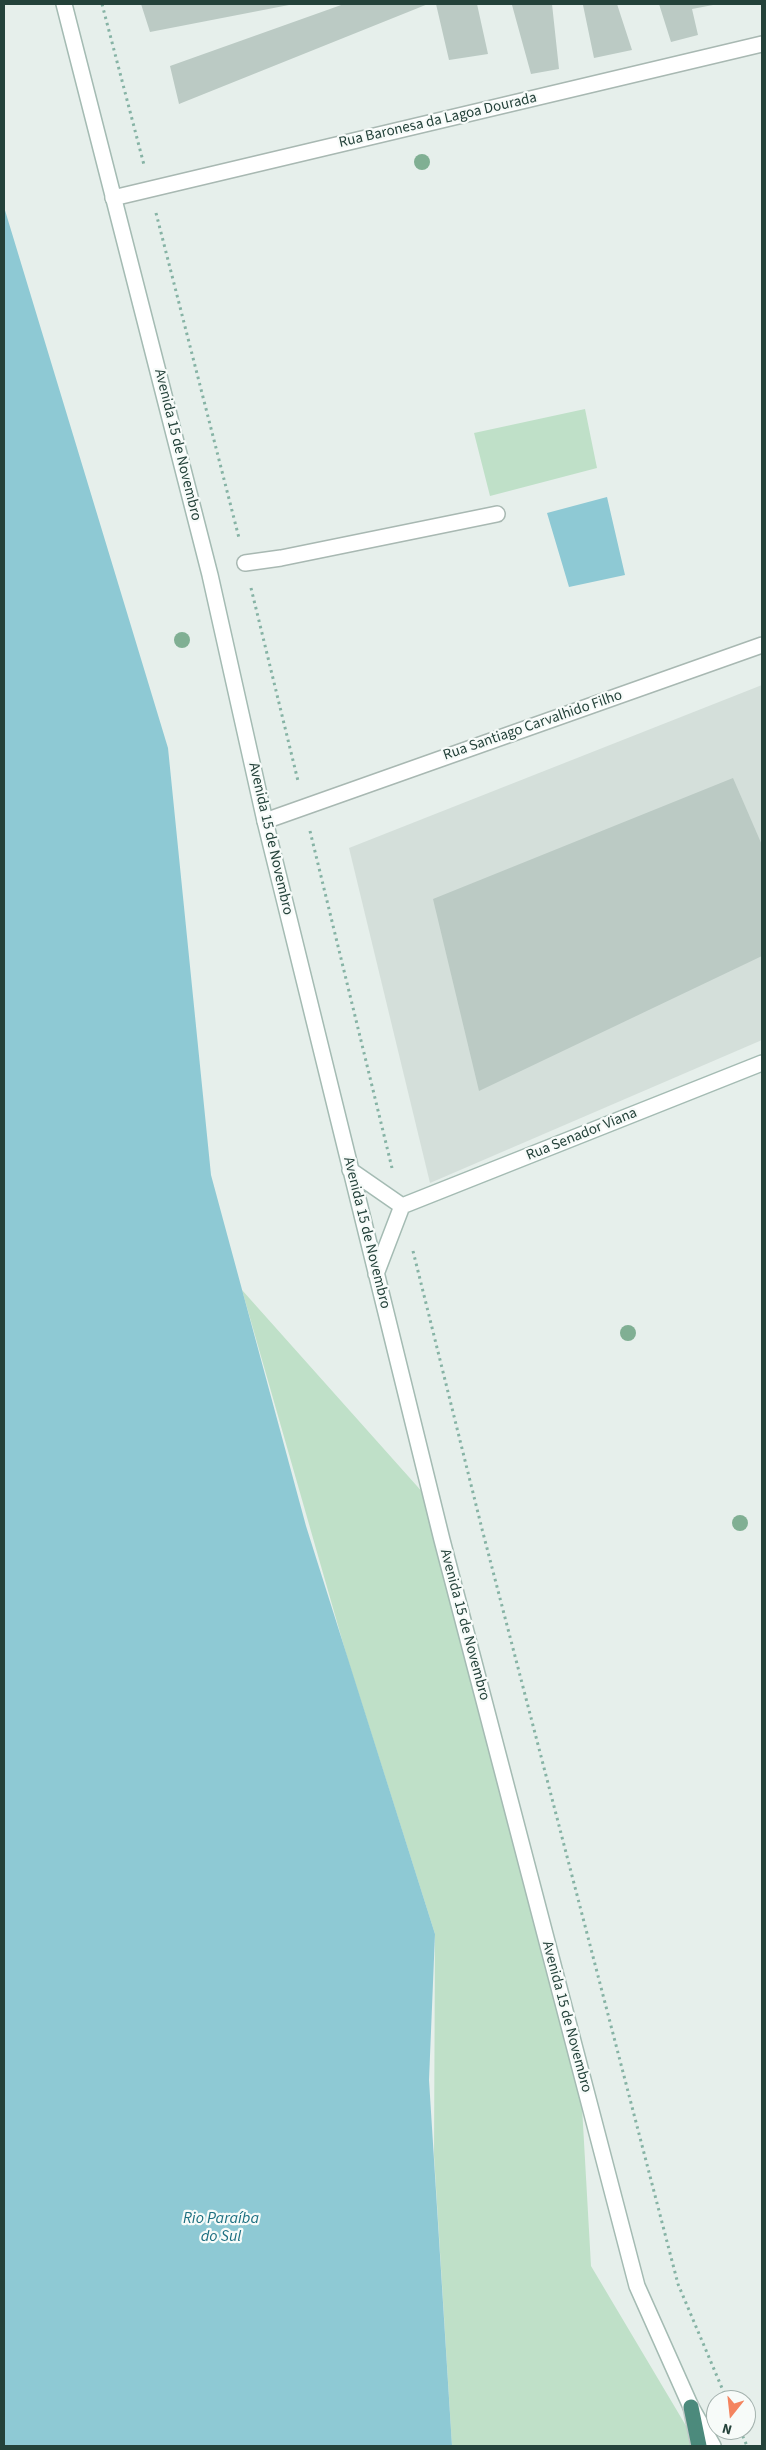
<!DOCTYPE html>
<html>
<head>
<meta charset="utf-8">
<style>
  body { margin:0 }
  #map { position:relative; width:766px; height:2450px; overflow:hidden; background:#e6efeb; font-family:"Source Sans 3",sans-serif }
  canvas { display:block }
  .frame { position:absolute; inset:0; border:5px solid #24423a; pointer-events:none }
  .north { position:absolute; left:706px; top:2390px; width:50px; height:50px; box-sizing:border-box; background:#f7fbf9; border:1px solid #a3b1ad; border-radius:50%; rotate:196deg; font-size:14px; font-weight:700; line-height:20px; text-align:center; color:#24423a }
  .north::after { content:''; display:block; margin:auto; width:18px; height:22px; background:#f4845f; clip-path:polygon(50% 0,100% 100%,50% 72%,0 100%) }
</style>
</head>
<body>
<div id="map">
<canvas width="766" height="2450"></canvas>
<div class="frame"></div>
<div class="north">N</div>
</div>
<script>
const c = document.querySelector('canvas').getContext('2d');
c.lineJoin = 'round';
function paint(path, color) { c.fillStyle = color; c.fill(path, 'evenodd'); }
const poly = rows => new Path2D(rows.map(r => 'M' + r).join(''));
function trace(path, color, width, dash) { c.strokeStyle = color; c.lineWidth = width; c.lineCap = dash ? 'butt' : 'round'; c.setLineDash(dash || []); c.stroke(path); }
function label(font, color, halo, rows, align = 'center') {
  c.font = font + ' "Source Sans 3",sans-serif'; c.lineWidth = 4.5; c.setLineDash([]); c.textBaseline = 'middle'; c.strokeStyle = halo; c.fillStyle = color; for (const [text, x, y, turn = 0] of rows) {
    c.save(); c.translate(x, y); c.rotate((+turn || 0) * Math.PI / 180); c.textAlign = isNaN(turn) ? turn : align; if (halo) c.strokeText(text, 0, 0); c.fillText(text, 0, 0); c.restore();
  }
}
paint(poly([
  [762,685,762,1040,430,1183,349,848]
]), '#d4dfda');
paint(poly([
  [585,409,597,468,490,496,474,433],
  [242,1290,433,1504,580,2071,591,2266,698,2446,452,2446,434,2155,435,1934,347,1657]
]), '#bfe0c8');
paint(poly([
  [4,207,168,748,211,1175,306,1526,435,1934,429,2080,452,2446,4,2446],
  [607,497,625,575,569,587,547,513]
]), '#8ec9d4');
paint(poly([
  [141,4,288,4,289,5,150,32],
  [344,4,428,4,179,104,170,66],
  [436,4,477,4,488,54,449,60],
  [519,4,552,4,559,69,531,74,512,5],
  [587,4,617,4,632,50,594,58,583,5],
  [659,4,713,4,713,5,692,9,698,35,671,42],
  [733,778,762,845,762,956,479,1091,433,899]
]), '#bbcac4');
const minor = poly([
  [113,198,762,44],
  [245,563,281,558,497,514],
  [265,821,762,645]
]);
const secondary = poly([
  [64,4,210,575,265,821,442,1540,637,2286,691,2407,713,2446],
  [350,1170,402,1206],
  [376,1274,402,1206,762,1063]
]);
const trunk = poly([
  [691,2407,699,2446]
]);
trace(minor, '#a8b8b2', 18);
trace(secondary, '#a4bbb3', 18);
trace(trunk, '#c2cac8', 18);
trace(poly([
  [102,4,144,165],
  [156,213,239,538],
  [251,588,298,781],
  [310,831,392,1168],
  [413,1251,482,1529,678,2284,727,2400],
  [740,2430,747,2446]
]), '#86b3a5', 3, [2.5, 4]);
trace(minor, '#fff', 15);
trace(secondary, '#fff', 15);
trace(trunk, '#4c8a7c', 15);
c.fillStyle = '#80af93';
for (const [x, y] of [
  [422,162],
  [182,640],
  [628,1333],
  [740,1523]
]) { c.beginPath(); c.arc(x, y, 8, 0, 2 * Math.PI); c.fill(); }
label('15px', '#24423a', '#f7fbf9', [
  ["Rua Baronesa da Lagoa Dourada",438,121,-13],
  ["Avenida 15 de Novembro",177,445,76],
  ["Rua Santiago Carvalhido Filho",533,726,-19],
  ["Avenida 15 de Novembro",270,839,77],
  ["Rua Senador Viana",582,1135,-22],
  ["Avenida 15 de Novembro",366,1233,76],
  ["Avenida 15 de Novembro",464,1625,75],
  ["Avenida 15 de Novembro",566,2017,75]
]);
label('italic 16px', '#1c6f80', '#f7fbf9', [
  ["Rio Paraíba",221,2219],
  ["do Sul",221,2237]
]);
</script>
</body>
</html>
